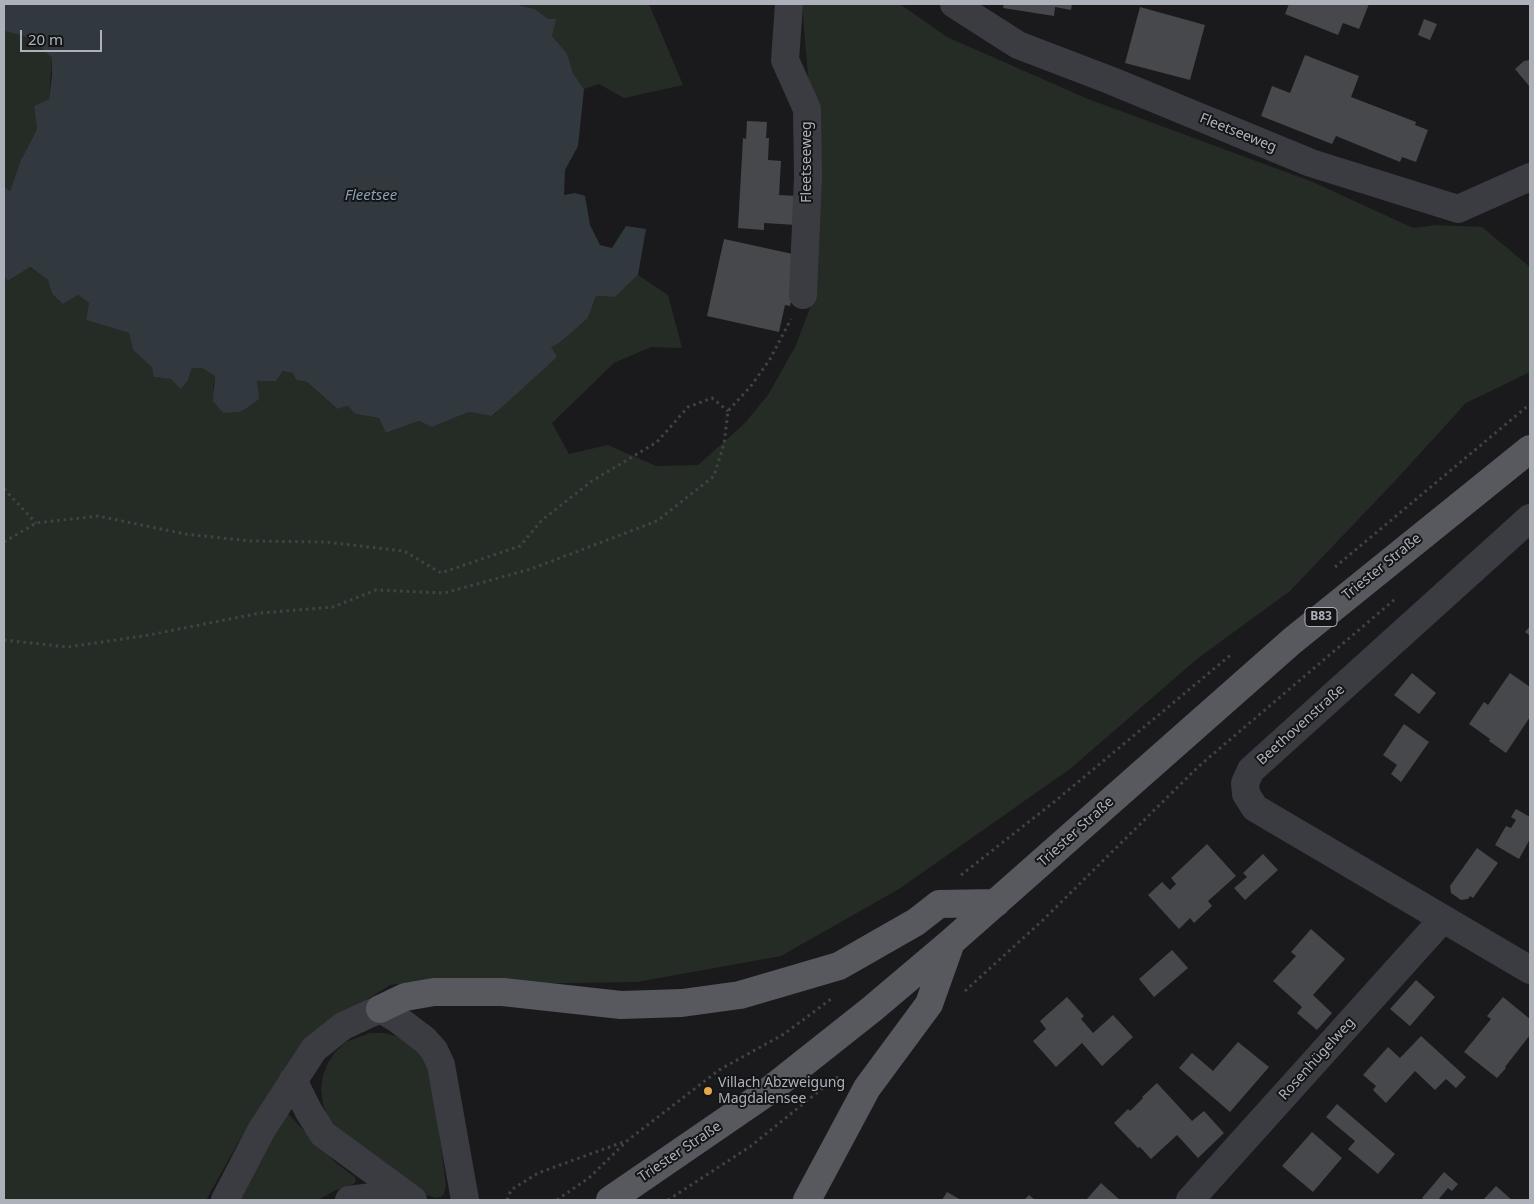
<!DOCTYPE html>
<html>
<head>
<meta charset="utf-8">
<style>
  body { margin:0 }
  #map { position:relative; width:1534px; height:1204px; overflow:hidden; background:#1a1a1c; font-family:"Noto Sans",sans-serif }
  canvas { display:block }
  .frame { position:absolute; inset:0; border:5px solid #adb2ba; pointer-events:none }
  .scale { position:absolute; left:20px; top:30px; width:82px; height:22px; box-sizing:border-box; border:2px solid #adb2ba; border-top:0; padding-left:6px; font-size:15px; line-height:18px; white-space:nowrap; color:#adb2ba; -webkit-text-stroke:4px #151517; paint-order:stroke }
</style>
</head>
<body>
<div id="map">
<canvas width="1534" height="1204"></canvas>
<div class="frame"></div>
<div class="scale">20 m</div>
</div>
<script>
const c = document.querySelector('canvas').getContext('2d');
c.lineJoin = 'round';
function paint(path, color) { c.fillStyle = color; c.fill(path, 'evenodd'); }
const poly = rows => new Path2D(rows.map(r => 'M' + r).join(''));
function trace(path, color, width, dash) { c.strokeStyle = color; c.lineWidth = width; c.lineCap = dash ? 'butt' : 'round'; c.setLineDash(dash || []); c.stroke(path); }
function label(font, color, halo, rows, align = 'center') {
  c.font = font + ' "Noto Sans",sans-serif'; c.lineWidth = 4; c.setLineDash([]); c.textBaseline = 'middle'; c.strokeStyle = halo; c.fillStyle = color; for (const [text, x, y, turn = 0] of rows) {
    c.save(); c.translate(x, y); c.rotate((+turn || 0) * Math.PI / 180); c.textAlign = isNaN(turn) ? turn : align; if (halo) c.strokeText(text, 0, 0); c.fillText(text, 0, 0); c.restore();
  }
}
paint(poly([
  [514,4,649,4,683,85,624,98,599,84,584,89,573,73,567,53,552,36,548,19,535,9],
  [802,4,900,4,947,37,1088,99,1313,182,1413,228,1437,225,1482,227,1530,267,1530,372,1466,403,1394,482,1290,591,1197,659,1070,769,899,889,781,956,637,982,500,984,442,979,390,985,320,1029,283,1074,237,1145,206,1200,4,1200,4,277,9,281,29,267,48,280,52,294,63,304,78,295,89,303,86,320,129,333,133,350,153,367,155,377,188,380,192,368,202,368,215,376,213,389,256,381,276,381,283,371,293,373,296,380,307,382,336,409,348,406,355,414,379,418,387,433,419,421,432,427,469,412,493,416,507,401,551,347,588,318,596,296,615,297,638,275,668,295,682,348,651,347,614,363,552,423,569,454,608,445,656,466,698,465,744,424,768,395,795,347,817,290,817,182],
  [4,31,23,36,36,43,52,58,49,99,34,106,37,129,20,162,10,191,4,186],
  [370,1033,384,1033,396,1036,408,1042,419,1050,432,1073,446,1186,444,1194,441,1197,436,1198,424,1194,337,1128,328,1117,323,1104,321,1090,323,1076,328,1063,335,1052,346,1042],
  [288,1114,336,1163,355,1177,356,1181,354,1184,336,1190,318,1200,239,1200,280,1121]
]), '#242c25');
paint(poly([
  [4,4,514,4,535,9,548,19,556,19,552,36,567,53,573,73,584,89,578,146,565,170,564,195,575,193,585,196,590,225,600,245,612,248,626,226,646,229,638,275,615,297,596,296,588,318,559,343,551,347,557,357,492,416,469,412,432,427,419,421,386,433,379,418,355,414,348,406,337,409,307,382,296,380,293,373,283,371,276,381,257,381,259,399,247,408,239,412,223,413,213,401,215,376,202,368,192,368,188,380,181,389,171,379,154,377,152,367,133,350,129,333,86,320,89,303,78,295,63,304,52,294,48,280,30,267,8,281,4,277,4,186,10,191,20,162,37,129,34,106,49,99,52,76,52,58,36,43,23,36,4,31]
]), '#31393f');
paint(poly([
  [1004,4,1072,4,1071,10,1055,7,1054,16,1003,8],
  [1289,4,1369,4,1359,29,1343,23,1338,35,1285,14],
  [1140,7,1205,25,1190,80,1125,63],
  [1424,19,1437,24,1430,40,1418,35],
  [1305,55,1359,76,1351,97,1416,122,1415,125,1428,130,1416,162,1402,157,1400,162,1336,136,1332,144,1261,116,1272,86,1290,93],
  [1530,60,1530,87,1515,69,1524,61],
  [747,121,767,122,766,138,769,138,768,160,781,161,779,195,797,196,796,225,764,223,764,230,738,228,743,138,746,139],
  [724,239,802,256,790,306,785,305,779,332,707,316],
  [1530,626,1530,636,1525,632],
  [1412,673,1436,693,1419,714,1394,695],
  [1510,673,1530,687,1530,717,1506,753,1489,741,1490,739,1469,724,1484,702,1488,705],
  [1404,724,1429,742,1401,782,1391,774,1397,765,1383,755],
  [1516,809,1530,817,1530,839,1519,859,1495,845,1506,826,1511,828,1516,820,1511,817],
  [1207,844,1236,876,1208,901,1212,906,1194,923,1190,918,1179,929,1148,895,1162,882,1170,890,1176,884,1171,878],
  [1477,848,1498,863,1473,898,1470,896,1468,899,1461,900,1451,893,1450,886],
  [1263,854,1278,870,1245,900,1234,888,1247,877,1243,873],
  [1311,929,1345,959,1313,995,1332,1013,1317,1030,1297,1013,1302,1007,1273,981,1296,956,1291,952],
  [1172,950,1188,968,1154,997,1139,979],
  [1416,980,1435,997,1410,1026,1390,1009],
  [1067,997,1084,1016,1081,1019,1093,1033,1113,1015,1133,1037,1102,1066,1082,1043,1056,1067,1033,1041,1046,1029,1040,1021],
  [1503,997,1530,1019,1530,1035,1505,1067,1506,1068,1497,1078,1464,1052,1491,1019,1487,1016],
  [1421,1036,1466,1077,1456,1088,1446,1079,1435,1090,1415,1071,1386,1103,1373,1090,1376,1086,1363,1075,1388,1047,1400,1058],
  [1238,1042,1269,1067,1230,1112,1179,1068,1192,1053,1213,1071],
  [1157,1083,1192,1121,1204,1111,1224,1133,1198,1158,1177,1135,1151,1159,1140,1147,1138,1148,1114,1123,1128,1109,1130,1111,1143,1098,1142,1097],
  [1337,1104,1395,1154,1378,1174,1348,1149,1355,1141,1326,1117],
  [1312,1132,1342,1158,1313,1192,1282,1166],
  [1444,1172,1458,1184,1452,1191,1448,1188,1438,1200,1425,1200,1422,1198],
  [1101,1183,1120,1200,1086,1200],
  [1496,1186,1512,1200,1483,1200],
  [947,1192,961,1200,942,1200],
  [1029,1195,1035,1200,1024,1200]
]), '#47484c');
trace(poly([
  [4,489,36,523],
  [4,542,36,523,98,516,185,534,250,541,325,542,404,551,441,573,520,546,542,520,592,481,657,442,688,407,712,398,728,411],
  [1335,567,1530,404],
  [4,640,68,647,149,635,260,613,333,607,376,590,444,593,531,569,657,521,714,476,724,444,728,411,751,386,770,359,791,319],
  [961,875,1054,802,1233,653],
  [965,991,1043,920,1199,766,1394,600],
  [507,1200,511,1190,538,1173,626,1141],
  [557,1200,590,1177,628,1140,719,1070,784,1034,831,999],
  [668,1200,751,1146,835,1078,841,1077]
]), '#414347', 3, [2.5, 4]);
trace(poly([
  [789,4,785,60,807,109,808,177,803,295],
  [954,4,1018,45,1112,81,1311,163,1458,209,1530,177],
  [1530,518,1251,770,1245,783,1246,794,1255,808,1530,970],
  [293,1080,308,1110,323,1134,413,1200],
  [225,1200,262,1129,314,1049,343,1026,380,1009,396,1018,425,1040,434,1050,441,1065,465,1200],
  [349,1200,404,1193],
  [1190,1200,1443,919]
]), '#3b3c41', 28);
trace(poly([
  [380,1009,405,997,434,992,503,992,621,1005,682,1003,740,995,839,966,916,922,939,904,996,903],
  [610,1200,766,1093,872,1009,950,943,1292,641,1530,449],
  [807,1200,867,1088,929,1004,950,945]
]), '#57595f', 28);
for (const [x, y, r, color] of [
  [708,1091,5,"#e4a94a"]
]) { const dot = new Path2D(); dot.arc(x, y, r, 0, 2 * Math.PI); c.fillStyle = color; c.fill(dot); trace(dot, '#151517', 2); }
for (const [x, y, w] of [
  [1321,617,32]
]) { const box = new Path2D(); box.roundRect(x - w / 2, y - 9.5, w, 19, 4); c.fillStyle = '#151517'; c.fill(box); trace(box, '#adb2ba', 1); }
label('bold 12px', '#adb2ba', null, [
  ["B83",1321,617]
]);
label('14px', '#adb2ba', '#151517', [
  ["Fleetseeweg",1238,133,22],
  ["Fleetseeweg",807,162,-90],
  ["Triester Straße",1382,567,-39],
  ["Beethovenstraße",1301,725,-42],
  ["Triester Straße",1076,832,-42],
  ["Rosenhügelweg",1317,1059,-48],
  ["Triester Straße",680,1152,-34]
]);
label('14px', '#adb2ba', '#151517', [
  ["Villach Abzweigung",718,1083],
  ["Magdalensee",718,1099]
], 'left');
label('italic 15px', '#88a0b2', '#151517', [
  ["Fleetsee",371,196]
]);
</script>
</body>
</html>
